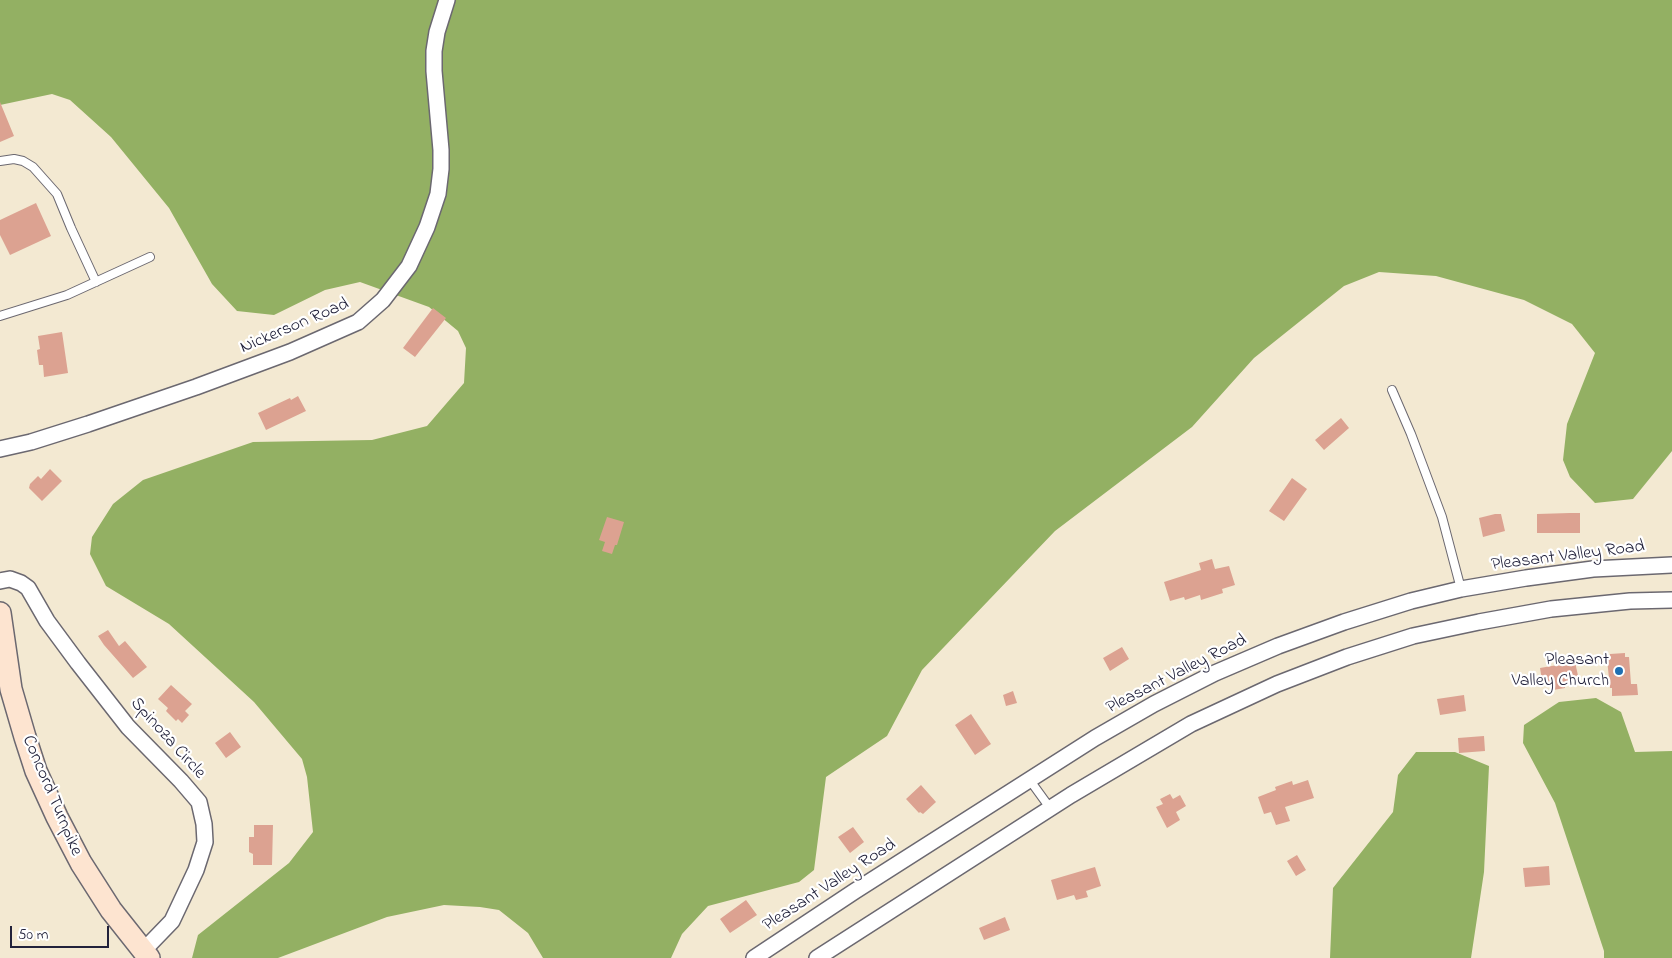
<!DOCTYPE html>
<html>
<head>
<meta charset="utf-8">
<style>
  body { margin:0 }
  #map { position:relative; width:1672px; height:958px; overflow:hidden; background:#f3e9d2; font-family:"Indie Flower",sans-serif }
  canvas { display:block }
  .scale { position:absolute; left:10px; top:926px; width:99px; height:22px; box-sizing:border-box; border:2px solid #22223b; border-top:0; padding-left:6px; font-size:15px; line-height:18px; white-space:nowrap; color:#22223b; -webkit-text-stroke:4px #fff; paint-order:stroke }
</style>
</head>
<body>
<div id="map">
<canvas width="1672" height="958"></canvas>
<div class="scale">50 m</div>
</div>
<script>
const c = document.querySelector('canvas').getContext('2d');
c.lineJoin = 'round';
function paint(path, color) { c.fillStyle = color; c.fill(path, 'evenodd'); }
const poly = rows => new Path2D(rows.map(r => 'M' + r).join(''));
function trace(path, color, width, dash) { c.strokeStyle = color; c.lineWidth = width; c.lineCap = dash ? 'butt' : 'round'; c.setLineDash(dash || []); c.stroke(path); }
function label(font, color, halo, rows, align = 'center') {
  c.font = font + ' "Indie Flower",sans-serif'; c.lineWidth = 4.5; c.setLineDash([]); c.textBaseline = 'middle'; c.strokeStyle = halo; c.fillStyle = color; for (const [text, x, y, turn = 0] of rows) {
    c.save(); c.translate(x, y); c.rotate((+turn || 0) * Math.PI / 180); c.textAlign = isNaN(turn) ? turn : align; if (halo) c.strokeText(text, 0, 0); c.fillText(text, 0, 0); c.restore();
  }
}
paint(poly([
  [0,0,1672,0,1672,451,1633,499,1595,503,1570,477,1563,460,1567,424,1595,353,1572,324,1524,300,1436,276,1379,272,1344,286,1254,358,1192,427,1055,531,922,670,887,736,826,777,814,870,799,882,708,906,682,934,671,958,543,958,528,933,499,910,480,907,444,905,387,917,278,958,192,958,198,935,289,863,313,832,307,777,302,759,254,702,169,624,106,586,90,554,92,537,113,504,143,480,253,442,372,440,427,426,464,383,466,348,458,331,429,307,360,282,325,290,274,315,237,311,212,284,169,208,111,137,70,100,52,94,0,105],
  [1596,698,1621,712,1635,752,1672,751,1672,958,1604,958,1604,951,1555,803,1523,743,1524,725,1559,702],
  [1416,752,1455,752,1489,766,1484,872,1471,958,1330,958,1333,888,1393,812,1398,775]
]), '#93b063');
paint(poly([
  [0,102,14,136,0,142],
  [36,203,51,236,10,255,0,235,0,220],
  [433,308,446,318,415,357,403,348],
  [62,332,68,373,44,377,43,365,39,365,37,350,40,349,38,336],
  [298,396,306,411,266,430,258,413,290,398,291,400],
  [1341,418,1349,428,1324,450,1315,440],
  [50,469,62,481,42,501,29,488,30,484,38,476,41,479],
  [1292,478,1307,489,1284,521,1269,511],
  [1570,513,1580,513,1580,533,1537,533,1537,514],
  [1495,514,1501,514,1505,531,1483,537,1479,518],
  [607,517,624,522,617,545,615,545,612,554,602,551,605,542,599,540],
  [1212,559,1215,569,1229,566,1235,585,1222,589,1223,593,1201,600,1200,595,1185,600,1184,597,1170,601,1164,582,1201,570,1199,563],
  [108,630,119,646,125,641,147,667,133,678,104,645,98,636],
  [1122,647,1129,659,1110,671,1103,658],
  [1625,653,1625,657,1629,657,1631,684,1637,684,1638,695,1612,696,1612,688,1610,688,1607,659,1610,659,1610,654],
  [1575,662,1579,680,1564,683,1565,688,1553,690,1552,684,1543,686,1540,668],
  [171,685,192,704,185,711,189,715,182,723,178,719,176,721,166,711,168,708,158,699],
  [1013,691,1017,703,1006,706,1003,695],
  [1464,695,1466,711,1440,715,1437,699],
  [971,714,991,744,975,755,955,725],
  [230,732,241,747,226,758,215,743],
  [1484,736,1485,751,1459,753,1458,738],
  [1308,780,1314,798,1285,807,1290,821,1276,825,1271,812,1264,814,1258,797,1276,790,1275,787,1292,781,1293,785],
  [921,785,936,802,923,814,920,812,919,813,906,799],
  [1170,794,1173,799,1180,795,1186,806,1176,812,1180,820,1167,828,1156,807,1163,804,1160,799],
  [254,825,273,825,272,865,253,865,253,854,249,852,249,837,254,837],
  [853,827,864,842,850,853,838,837],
  [1297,855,1306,870,1296,876,1287,861],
  [1549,866,1550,885,1525,887,1523,868],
  [1095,867,1101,886,1086,891,1088,897,1076,900,1074,895,1057,900,1051,880],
  [746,900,757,915,730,933,720,919],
  [1005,917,1010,930,984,940,979,928]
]), '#dca291');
const lane = poly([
  [0,161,14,159,23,161,33,167,57,194,71,228,96,282],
  [0,316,67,295,150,257],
  [1392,390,1411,434,1442,517,1461,589],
  [1029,779,1050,808]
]);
const street = poly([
  [0,449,31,442,88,424,196,387,290,352,358,322,383,300,409,266,427,227,438,194,441,169,441,150,434,71,434,51,437,32,447,0],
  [0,581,10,579,21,583,28,588,47,621,78,663,128,727,181,781,199,802,204,824,205,842,196,870,172,921,143,951],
  [754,958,855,891,1095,738,1154,704,1215,673,1278,646,1344,622,1411,601,1461,589,1526,578,1593,569,1672,565],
  [817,958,1071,795,1191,724,1277,684,1347,657,1413,636,1479,622,1551,609,1630,601,1672,600]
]);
const secondary = poly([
  [0,613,11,689,25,737,36,771,57,817,81,863,111,910,149,958]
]);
trace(lane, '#6b6870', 10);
trace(street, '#6b6870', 18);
trace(secondary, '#6b6870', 24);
trace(lane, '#fff', 8);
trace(street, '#fff', 15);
trace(secondary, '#fde4d0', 21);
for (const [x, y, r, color] of [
  [1619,671,5,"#1f6fb2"]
]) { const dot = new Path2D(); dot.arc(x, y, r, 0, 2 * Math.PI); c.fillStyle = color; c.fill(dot); trace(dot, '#fff', 2); }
label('18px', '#22223b', '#fff', [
  ["Nickerson Road",295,327,-23],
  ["Pleasant Valley Road",1568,557,-7],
  ["Pleasant Valley Road",1177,675,-27],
  ["Spinoza Circle",167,739,48],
  ["Concord Turnpike",51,796,67],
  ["Pleasant Valley Road",830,886,-33]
]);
label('18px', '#22223b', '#fff', [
  ["Pleasant",1609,661],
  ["Valley Church",1609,682]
], 'right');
</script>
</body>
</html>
